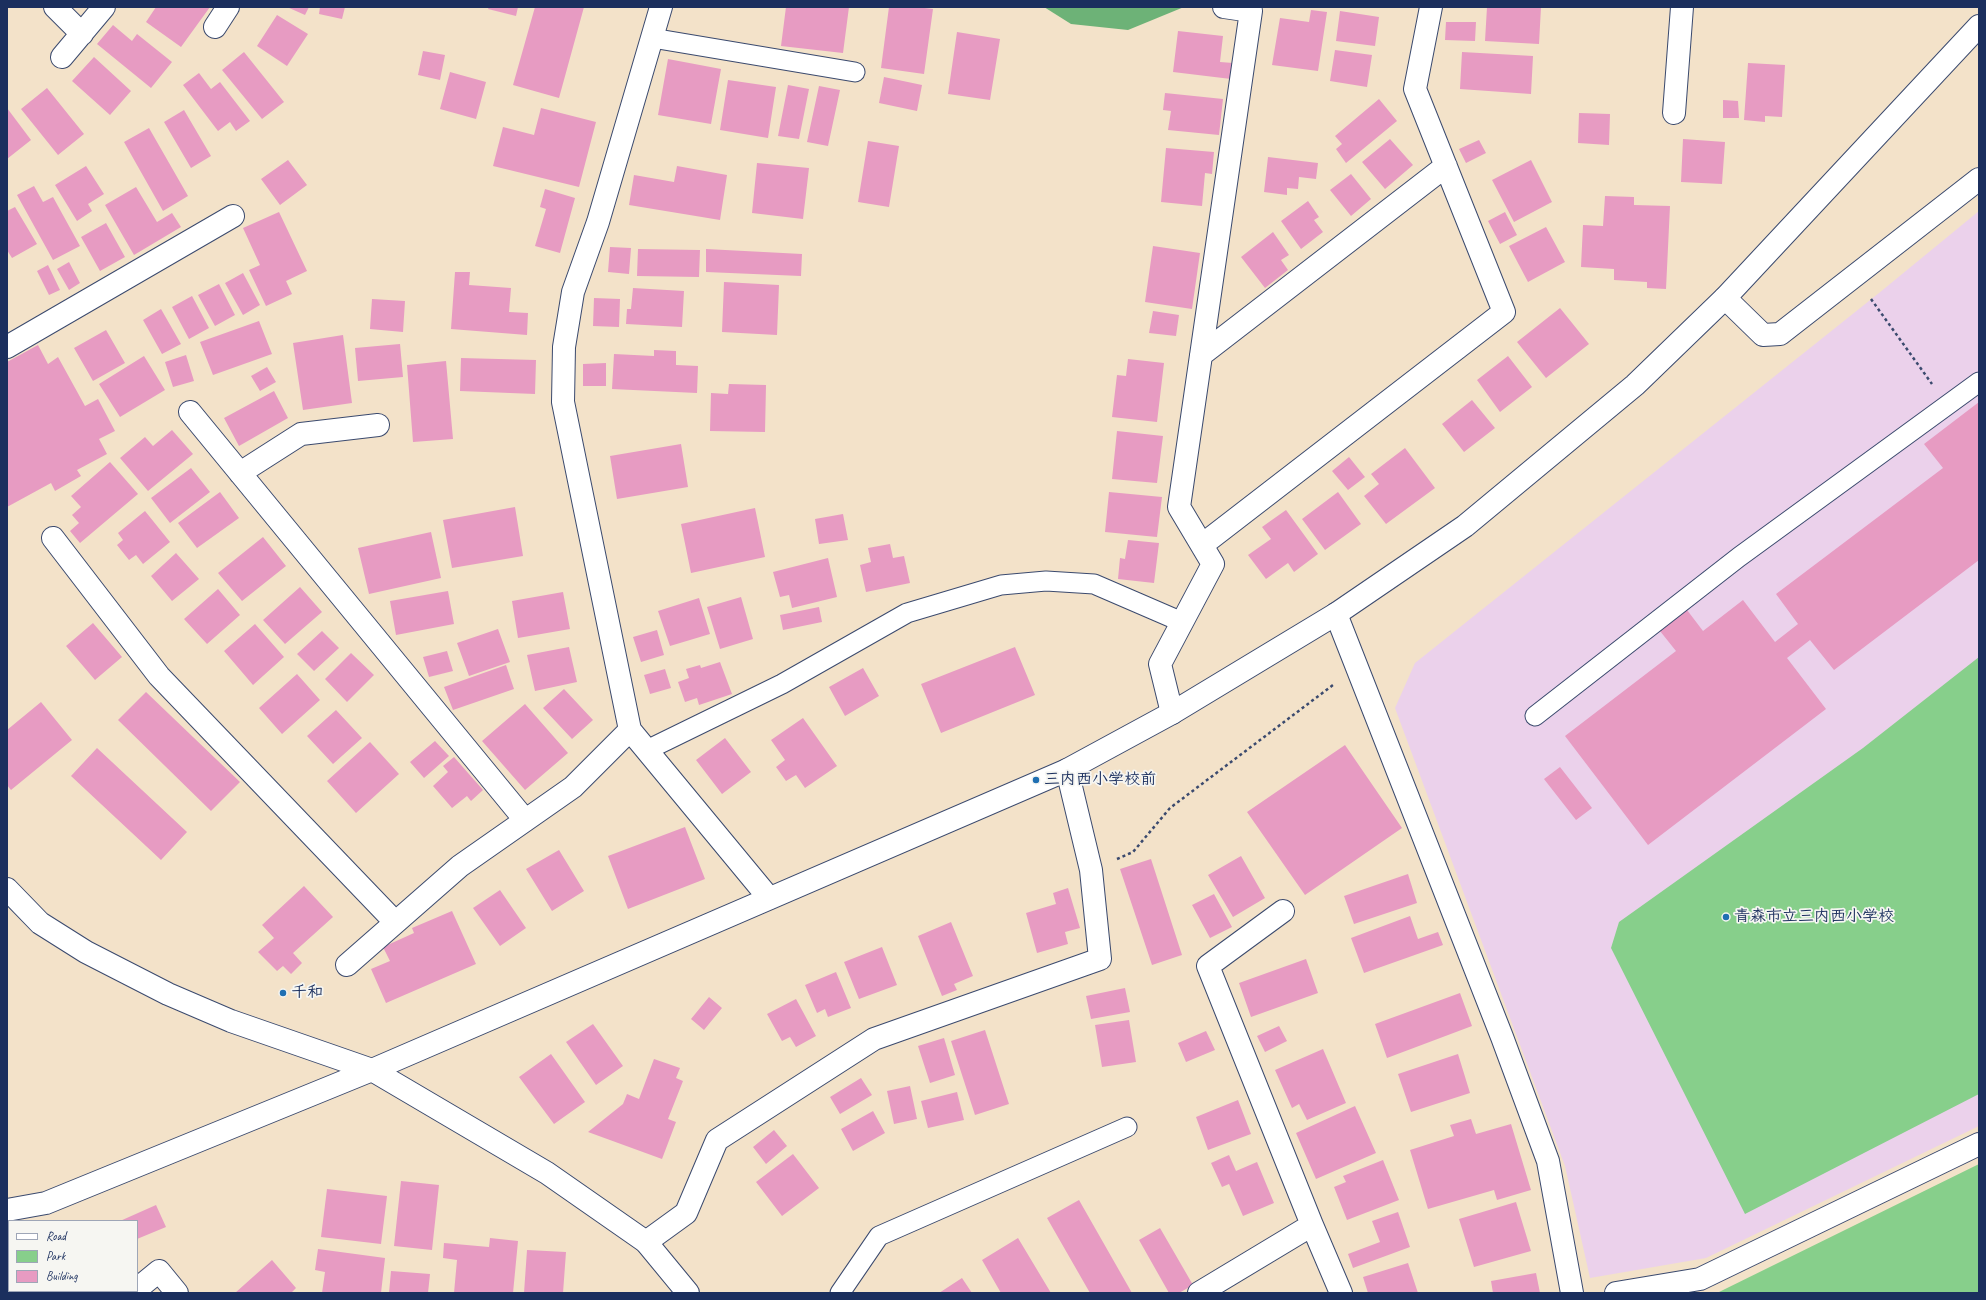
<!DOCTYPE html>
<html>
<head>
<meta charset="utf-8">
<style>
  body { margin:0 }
  #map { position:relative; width:1986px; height:1300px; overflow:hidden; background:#f3e2c9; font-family:Caveat,sans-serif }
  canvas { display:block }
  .frame { position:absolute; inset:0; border:8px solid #1b2f5e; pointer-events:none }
  .legend { position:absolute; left:8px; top:1220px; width:130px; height:72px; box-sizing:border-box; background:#f6f6f2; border:1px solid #9ea6b7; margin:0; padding:5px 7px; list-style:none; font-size:12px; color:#1b2f5e }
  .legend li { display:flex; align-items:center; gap:8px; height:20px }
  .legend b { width:20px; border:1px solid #9ea6b7 }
</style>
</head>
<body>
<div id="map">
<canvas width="1986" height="1300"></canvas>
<div class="frame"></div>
<ul class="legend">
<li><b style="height:5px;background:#fff"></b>Road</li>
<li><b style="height:11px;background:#87cf8b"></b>Park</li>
<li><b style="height:11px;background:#e79bc2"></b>Building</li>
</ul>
</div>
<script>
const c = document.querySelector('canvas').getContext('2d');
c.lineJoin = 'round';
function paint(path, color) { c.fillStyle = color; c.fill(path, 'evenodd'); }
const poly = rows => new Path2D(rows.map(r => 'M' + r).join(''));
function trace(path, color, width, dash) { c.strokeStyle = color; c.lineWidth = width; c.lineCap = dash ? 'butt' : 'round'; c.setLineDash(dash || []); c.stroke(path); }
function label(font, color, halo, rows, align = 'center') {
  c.font = font + ' Caveat,"Klee One",sans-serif'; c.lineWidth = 3.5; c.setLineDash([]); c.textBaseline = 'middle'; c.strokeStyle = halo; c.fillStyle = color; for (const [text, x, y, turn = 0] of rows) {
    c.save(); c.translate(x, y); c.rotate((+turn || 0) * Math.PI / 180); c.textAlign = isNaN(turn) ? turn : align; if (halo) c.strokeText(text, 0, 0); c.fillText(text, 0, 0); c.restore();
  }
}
paint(poly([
  [1979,211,1979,1126,1706,1258,1590,1278,1565,1166,1395,708,1415,663,1879,293]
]), '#ebd1eb');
paint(poly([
  [1979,657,1979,1094,1745,1214,1611,948,1619,922,1863,748],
  [1979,1164,1979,1293,1717,1293]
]), '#87cf8b');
paint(poly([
  [1044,7,1184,7,1128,30,1071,24]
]), '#6db277');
paint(poly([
  [156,7,210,7,181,47,146,22],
  [287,7,309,7,305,15],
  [320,7,345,7,342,19,319,14],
  [489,7,518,7,516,16,488,9],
  [535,7,584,7,559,98,513,85],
  [786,7,849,7,843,53,781,46],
  [889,7,916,7,933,9,924,74,881,68],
  [1487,7,1541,7,1539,44,1485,41],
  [1311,10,1327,12,1318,71,1272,65,1280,18,1309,22],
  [1340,11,1379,17,1375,46,1336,41],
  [277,15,308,34,287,66,257,46],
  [1446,22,1476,22,1475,41,1445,40],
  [113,25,132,41,137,34,172,62,151,88,97,44],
  [1178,31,1223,36,1220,62,1233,63,1231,79,1173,72],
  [957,32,1000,39,990,100,948,94],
  [1335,50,1372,55,1367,87,1330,81],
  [423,51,445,55,440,80,418,75],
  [244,52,284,102,262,119,222,70],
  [1462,52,1533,56,1531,94,1460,89],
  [94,57,131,91,110,115,72,81],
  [668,59,721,69,711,124,658,115],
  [1748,63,1785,65,1782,117,1765,116,1765,122,1744,120],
  [450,72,486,82,476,119,440,109],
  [199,73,211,89,220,82,250,121,236,131,230,122,218,131,183,85],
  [884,77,922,85,917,111,879,103],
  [728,80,776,87,768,138,720,130],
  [788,85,809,89,799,139,778,136],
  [819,86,840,90,828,146,807,142],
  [47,88,84,134,58,155,21,109],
  [1165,93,1223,99,1219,135,1168,130,1171,111,1163,110],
  [1379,99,1397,121,1346,163,1336,149,1342,144,1335,136],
  [1723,100,1738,101,1739,118,1723,118],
  [7,108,31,140,7,159],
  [541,108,596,122,579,187,493,166,503,127,534,135],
  [184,110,211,156,191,168,164,122],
  [1579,113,1610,114,1609,145,1578,143],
  [149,128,188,196,163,211,124,142],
  [1390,139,1413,165,1385,189,1362,162],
  [1683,139,1725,142,1722,184,1681,182],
  [1479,140,1486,153,1466,163,1459,149],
  [868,141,899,146,889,207,858,202],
  [1166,148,1214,152,1212,174,1205,173,1202,206,1161,202],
  [1268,157,1318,163,1316,179,1299,177,1298,189,1287,188,1287,195,1264,192],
  [288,160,307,185,280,205,261,179],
  [1531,160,1552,202,1514,222,1492,180],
  [757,163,809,168,803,219,752,213],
  [86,166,104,194,88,204,92,211,77,221,55,185],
  [677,166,727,175,720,220,629,205,634,175,674,182],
  [1351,174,1371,199,1351,216,1330,190],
  [34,186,43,202,53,197,80,246,53,260,17,195],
  [136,187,157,222,172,213,181,227,134,255,105,205],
  [545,189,575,198,560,253,535,246,546,209,540,207],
  [1605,196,1634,197,1634,205,1670,206,1666,289,1647,288,1647,282,1614,280,1614,269,1581,267,1583,225,1603,226],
  [1308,201,1319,217,1314,220,1323,232,1301,249,1281,221],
  [15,207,37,244,12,258,7,250,7,211],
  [279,212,307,271,286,281,292,294,266,306,249,270,260,265,243,228],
  [1505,212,1517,235,1500,244,1488,221],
  [106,223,125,257,100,271,81,237],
  [1546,227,1565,262,1528,282,1509,246],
  [1273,232,1289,255,1281,260,1288,270,1265,288,1241,257],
  [1153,246,1200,253,1192,309,1145,302],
  [610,247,631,248,629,274,608,272],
  [638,249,700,250,699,277,637,276],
  [706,249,802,254,801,276,706,272],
  [69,262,80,283,69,290,57,269],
  [48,265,60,290,49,295,37,271],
  [455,272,470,272,469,285,511,288,509,312,528,313,527,335,451,329],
  [243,273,260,305,243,315,225,283],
  [724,282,779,285,777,335,722,332],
  [219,284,235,315,215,326,198,295],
  [633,288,684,291,682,327,626,324,627,309,631,309],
  [192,296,209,328,189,339,172,307],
  [594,298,620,299,619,327,593,326],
  [372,299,405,301,403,332,370,329],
  [1560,308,1589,344,1546,378,1517,342],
  [161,309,181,344,162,354,143,320],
  [1153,311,1179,315,1176,336,1149,333],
  [259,321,272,354,213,375,200,342],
  [106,330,125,363,93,381,74,348],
  [343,335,352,403,303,410,293,343],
  [400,344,403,377,358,381,355,348],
  [38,345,48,364,58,357,85,406,98,399,115,431,99,439,107,454,77,470,81,476,55,491,51,483,7,507,7,362],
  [654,350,676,351,676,365,698,366,697,393,612,389,614,354,654,356],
  [186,355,194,381,173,387,165,362],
  [144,356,165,390,120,417,99,384],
  [1508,356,1532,387,1500,412,1477,380],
  [461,358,536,360,535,394,460,391],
  [1128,359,1164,363,1157,422,1112,417,1117,375,1126,376],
  [446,361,453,439,413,442,407,365],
  [606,363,606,386,583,386,583,364],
  [267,367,276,382,260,391,251,376],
  [729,384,766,385,765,432,710,431,711,393,728,394],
  [274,391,288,418,239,446,224,418],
  [1472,400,1495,428,1464,452,1442,424],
  [1979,402,1979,560,1834,670,1810,640,1787,658,1826,709,1648,845,1565,736,1676,651,1660,631,1687,610,1703,631,1743,600,1775,642,1798,624,1776,594,1943,468,1924,444],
  [172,430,193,454,148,491,120,458,145,437,153,446],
  [1117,431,1163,436,1157,483,1112,479],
  [681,444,688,487,617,499,610,456],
  [1405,448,1435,488,1386,524,1364,496,1379,484,1371,474],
  [1349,457,1365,477,1348,490,1332,471],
  [110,462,138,494,80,543,70,531,79,523,72,515,81,507,71,496],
  [191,468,210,492,170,523,151,498],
  [220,492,239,518,197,548,178,523],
  [1109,492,1162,497,1157,537,1105,532],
  [1338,492,1361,524,1325,550,1302,519],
  [515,507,523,556,452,568,443,520],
  [755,508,765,557,691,573,681,524],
  [1286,510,1318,554,1294,572,1288,563,1266,579,1248,555,1271,539,1262,527],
  [145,511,170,542,143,564,136,555,129,560,117,545,123,540,118,533],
  [843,514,848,540,819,544,815,519],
  [431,532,441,578,369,594,358,548],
  [263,537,286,566,242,601,218,573],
  [1128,540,1159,543,1154,583,1118,579,1120,558,1125,559],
  [890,544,893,558,904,556,910,583,866,592,860,565,871,562,868,548],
  [176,553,199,579,172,601,151,576],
  [828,558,837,597,792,608,789,595,780,597,773,572],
  [300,587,322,612,285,644,263,620],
  [218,589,240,615,207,644,184,619],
  [448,591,454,624,396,635,390,601],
  [563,592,570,629,518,638,512,601],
  [741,597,753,639,720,649,707,607],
  [699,598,710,634,670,646,658,611],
  [819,607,822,622,783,630,780,615],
  [93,623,122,657,95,680,66,646],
  [255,624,284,657,253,685,224,651],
  [498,629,510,662,469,676,457,643],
  [657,630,664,655,641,662,633,637],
  [322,631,339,648,314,671,297,654],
  [569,647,577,682,535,691,527,655],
  [1015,647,1035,695,941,733,921,684],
  [447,651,453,671,429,677,423,657],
  [351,653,374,675,347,702,325,679],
  [720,662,732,694,699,705,697,698,685,702,678,682,689,678,686,669,700,665,701,668],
  [506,665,514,689,453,710,444,687],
  [863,668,879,696,845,716,829,687],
  [665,669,671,688,650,694,644,675],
  [297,674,320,700,282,734,259,708],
  [564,689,593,720,572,739,543,708],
  [146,692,240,782,211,811,118,720],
  [41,702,72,740,11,790,7,785,7,730],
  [525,704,568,753,525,790,482,741],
  [336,710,362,738,333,764,307,736],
  [803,718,837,766,805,788,796,775,786,781,776,767,785,760,771,740],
  [725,738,751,772,722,794,696,760],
  [435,741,449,756,424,778,410,762],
  [370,742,399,774,356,813,327,781],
  [1345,745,1402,828,1305,895,1247,812],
  [97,748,187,832,161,860,71,776],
  [454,757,483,790,471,801,467,796,452,808,433,786,448,772,443,766],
  [1560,767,1592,808,1576,820,1544,779],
  [685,827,705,879,628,909,608,856],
  [559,850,584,891,552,911,526,869],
  [1241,856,1265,898,1233,917,1208,875],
  [1151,859,1182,955,1152,965,1120,869],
  [1408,874,1417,903,1354,924,1344,896],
  [304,886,333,917,293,953,302,963,291,974,283,966,277,971,258,952,274,938,262,925],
  [1068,888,1080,928,1065,932,1068,944,1037,953,1026,913,1056,904,1053,893],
  [500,890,526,928,500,946,473,908],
  [1214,894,1232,927,1210,938,1192,905],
  [452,911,476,964,386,1003,371,969,390,961,383,947,414,933,412,928],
  [1410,916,1418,939,1438,932,1443,945,1364,973,1351,938],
  [951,922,973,976,954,984,957,990,942,996,918,936],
  [882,947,897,985,859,999,844,962],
  [1306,959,1318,993,1251,1017,1239,983],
  [836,972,851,1008,828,1017,825,1009,817,1013,805,985],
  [1125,988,1130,1012,1091,1019,1086,996],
  [1460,993,1472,1026,1387,1058,1375,1024],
  [709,997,722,1008,704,1030,691,1019],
  [796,999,816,1036,796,1047,790,1037,782,1041,767,1014],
  [1129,1020,1136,1062,1102,1067,1095,1025],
  [593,1024,623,1066,596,1085,566,1042],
  [1279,1026,1287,1041,1265,1052,1257,1036],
  [985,1030,1009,1104,975,1115,951,1041],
  [1206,1031,1215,1050,1186,1062,1178,1043],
  [944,1038,955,1075,930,1083,918,1046],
  [1323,1049,1346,1103,1307,1120,1299,1104,1292,1108,1275,1070],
  [551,1054,585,1102,554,1124,519,1077],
  [1458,1054,1470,1093,1411,1112,1398,1074],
  [654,1059,680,1068,676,1078,683,1081,668,1119,676,1122,662,1159,588,1132,623,1104,627,1094,639,1099],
  [861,1078,872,1095,840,1114,830,1097],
  [910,1086,917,1119,894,1124,887,1091],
  [957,1092,964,1120,928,1128,921,1101],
  [1238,1100,1251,1134,1208,1150,1196,1117],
  [1355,1106,1376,1153,1316,1179,1296,1133],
  [873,1111,885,1133,853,1151,841,1129],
  [1471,1119,1476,1134,1511,1124,1531,1190,1497,1200,1494,1190,1428,1209,1410,1150,1454,1136,1450,1125],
  [774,1130,787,1146,766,1164,753,1147],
  [793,1154,819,1188,782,1216,756,1182],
  [1229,1155,1236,1171,1257,1162,1274,1203,1243,1216,1229,1184,1222,1187,1211,1163],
  [1383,1160,1399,1200,1347,1220,1334,1187,1346,1182,1343,1176],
  [401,1181,439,1185,432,1250,394,1246],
  [327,1189,387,1196,381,1244,321,1237],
  [1079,1200,1132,1293,1090,1293,1047,1218],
  [1516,1202,1531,1251,1474,1267,1459,1219],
  [156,1205,166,1227,137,1239,137,1221,120,1221],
  [1398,1212,1410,1247,1353,1268,1348,1254,1380,1242,1372,1221],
  [1160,1228,1193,1285,1179,1293,1169,1293,1139,1240],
  [490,1238,518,1241,513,1293,454,1293,457,1260,443,1258,444,1243,489,1247],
  [1018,1238,1051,1293,1001,1293,982,1260],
  [318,1249,385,1258,381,1293,322,1293,325,1272,315,1270],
  [527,1250,566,1252,563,1293,524,1293],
  [272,1260,296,1288,291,1293,235,1293],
  [1408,1263,1418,1293,1368,1293,1363,1277],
  [391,1271,430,1274,428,1293,389,1293],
  [1536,1273,1540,1293,1493,1293,1491,1281],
  [962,1278,972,1293,939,1293]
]), '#e79bc2');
const lane = poly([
  [652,38,855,72],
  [1535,716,1739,557,1979,382],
  [647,750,782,684,907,613,1001,585,1046,581,1094,584,1182,622],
  [840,1293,879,1236,1127,1127]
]);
const street = poly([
  [55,7,82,34],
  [661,7,598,222,573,292,564,347,563,402,630,730,769,898],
  [215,27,228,7],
  [62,57,104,7],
  [1674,113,1682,7],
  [1725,298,1763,335,1780,334,1979,179],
  [7,347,233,216],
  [1201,355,1446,166],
  [190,412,525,820],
  [240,473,301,434,378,425],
  [53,538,159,676,395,922],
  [1202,545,1504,312,1415,89,1431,7],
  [1336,614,1502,1037,1548,1161,1572,1293],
  [1172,713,1160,664,1213,564,1179,507,1251,11,1224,7],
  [1283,911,1208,966,1312,1225],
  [347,965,460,866,573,787,630,730],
  [646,1242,686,1213,717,1140,874,1039,1100,959,1091,870,1067,770],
  [137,1289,159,1271,177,1293],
  [1199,1293,1312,1225,1341,1293],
  [1616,1293,1700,1279,1979,1144]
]);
const secondary = poly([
  [7,889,40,923,86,952,168,994,231,1021,372,1070,547,1173,646,1242,688,1293],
  [7,1210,46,1203,372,1070,1067,770,1172,713,1336,614,1465,526,1635,385,1725,298,1979,26],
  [7,1232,9,1232]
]);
trace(lane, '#3b4a6e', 21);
trace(street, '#3b4a6e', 24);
trace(secondary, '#3b4a6e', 24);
trace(poly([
  [1871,299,1932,384],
  [1117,859,1133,852,1170,808,1333,685]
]), '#3b4a6e', 2.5, [3, 3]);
trace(lane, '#fff', 19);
trace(street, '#fff', 22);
trace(secondary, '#fff', 22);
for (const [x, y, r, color] of [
  [1036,780,4,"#1f6fb2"],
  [1726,917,4,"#1f6fb2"],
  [283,993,4,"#1f6fb2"]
]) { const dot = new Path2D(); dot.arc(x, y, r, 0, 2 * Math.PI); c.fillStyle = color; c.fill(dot); trace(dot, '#f6f6f2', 1.5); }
label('bold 16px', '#1b2f5e', '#f6f6f2', [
  ["三内西小学校前",1044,780],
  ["青森市立三内西小学校",1734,917],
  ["千和",291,993]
], 'left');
</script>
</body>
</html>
